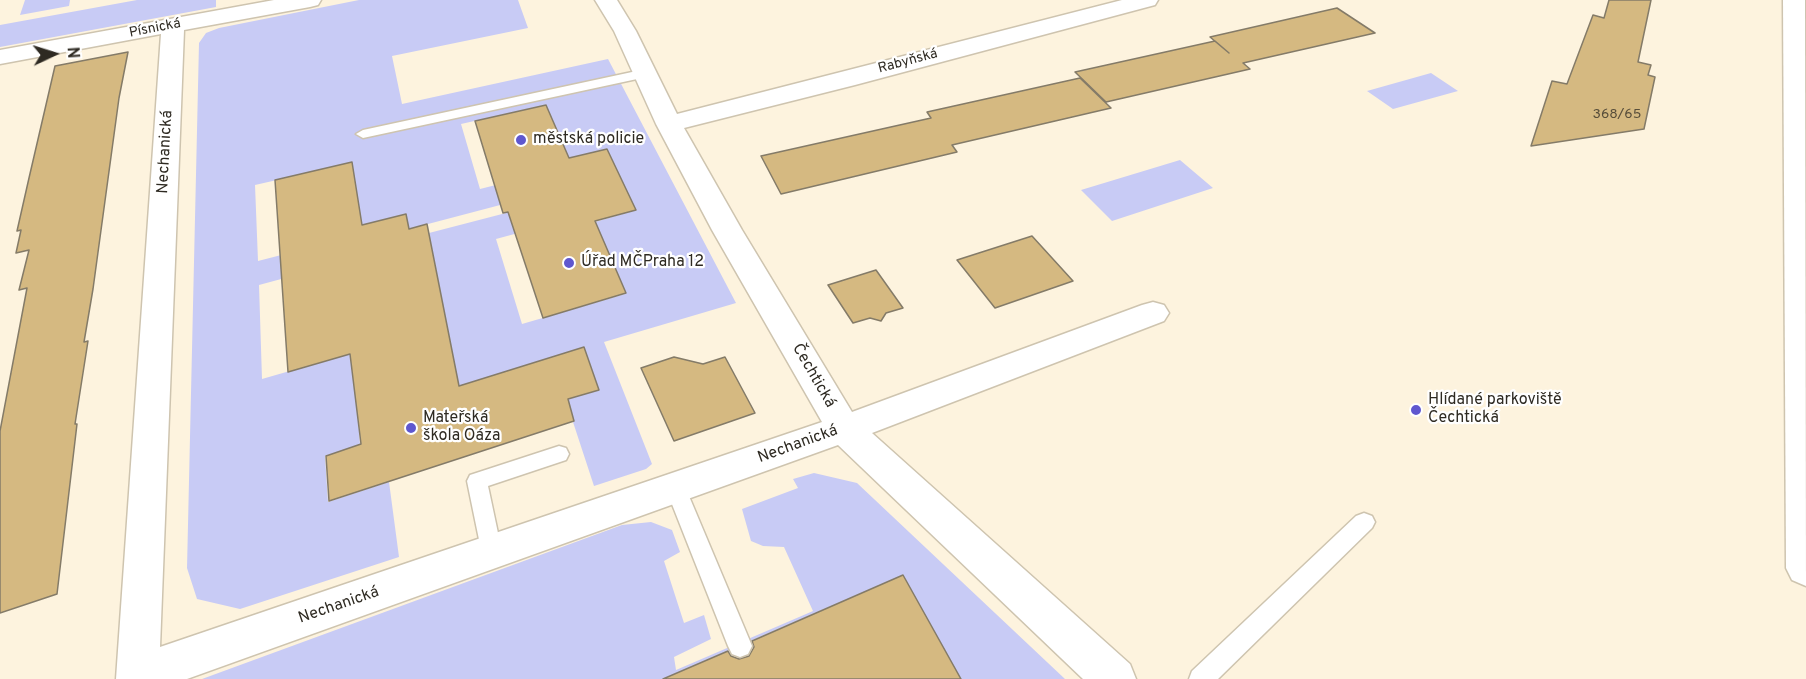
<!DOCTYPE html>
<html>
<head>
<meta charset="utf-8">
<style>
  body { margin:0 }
  #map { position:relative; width:1806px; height:679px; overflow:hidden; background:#fdf3de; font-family:Overpass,sans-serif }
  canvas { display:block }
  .north { position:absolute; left:24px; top:24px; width:60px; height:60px; -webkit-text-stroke:4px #fff; paint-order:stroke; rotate:86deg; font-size:16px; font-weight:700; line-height:24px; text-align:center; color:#2e2a22 }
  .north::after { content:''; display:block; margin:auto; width:21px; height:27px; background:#2e2a22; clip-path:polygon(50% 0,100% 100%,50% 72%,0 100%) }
</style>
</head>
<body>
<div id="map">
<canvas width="1806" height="679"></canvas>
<div class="north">N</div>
</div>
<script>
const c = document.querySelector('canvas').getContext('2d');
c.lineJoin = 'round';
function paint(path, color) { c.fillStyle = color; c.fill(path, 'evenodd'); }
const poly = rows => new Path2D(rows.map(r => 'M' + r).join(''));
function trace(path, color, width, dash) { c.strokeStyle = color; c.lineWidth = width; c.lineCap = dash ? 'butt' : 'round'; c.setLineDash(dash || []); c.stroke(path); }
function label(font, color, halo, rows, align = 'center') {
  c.font = font + ' Overpass,sans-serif'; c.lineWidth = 4.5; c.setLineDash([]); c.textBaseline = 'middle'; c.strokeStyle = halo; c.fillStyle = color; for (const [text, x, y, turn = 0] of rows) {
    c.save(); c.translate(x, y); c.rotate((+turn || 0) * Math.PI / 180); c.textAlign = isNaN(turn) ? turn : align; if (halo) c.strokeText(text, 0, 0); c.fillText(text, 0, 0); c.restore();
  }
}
paint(poly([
  [25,0,70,0,69,6,20,15],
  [137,0,216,0,216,7,0,47,0,25],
  [359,0,518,0,528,28,392,56,402,104,608,59,736,303,604,342,652,464,646,469,594,486,573,422,568,399,599,390,583,348,459,386,429,233,583,193,592,213,496,239,522,324,625,294,595,222,636,210,607,149,568,159,545,105,461,124,480,189,571,166,580,184,409,229,405,214,362,225,352,163,255,185,258,261,363,234,359,258,259,285,262,379,380,345,439,392,358,417,360,445,325,456,328,502,389,482,399,557,240,609,197,599,187,568,199,43,206,33,219,28],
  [1431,73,1458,91,1393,109,1367,91],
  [1180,160,1213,188,1112,221,1081,190],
  [814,473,857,483,1065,679,961,679,903,575,695,665,700,679,202,679,622,525,651,522,672,530,680,552,664,561,684,623,704,615,711,639,674,657,676,670,813,611,784,547,763,546,751,541,742,509,798,488,793,479]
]), '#c8cbf5');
const building = poly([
  [1609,0,1651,0,1638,62,1651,65,1648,75,1655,77,1644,129,1531,146,1552,81,1567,84,1593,15,1604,18,1609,0],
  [1337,8,1375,33,1243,63,1250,69,1106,102,1075,72,1215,41,1229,53,1210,37,1337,8],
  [128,52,119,98,93,289,84,342,88,341,75,424,77,424,57,594,0,613,0,431,27,288,19,290,29,250,16,253,21,230,17,231,29,178,55,66,128,52],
  [1080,78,1111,108,952,145,957,152,781,194,761,156,931,118,927,112,1080,78],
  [546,105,569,158,607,149,636,210,595,221,626,293,543,318,508,212,503,213,475,121,546,105],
  [352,162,362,225,406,214,409,229,427,224,459,386,584,347,599,390,568,399,574,421,329,501,326,456,361,444,350,354,288,372,275,180,352,162],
  [1032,236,1073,281,995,308,957,260,1032,236],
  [876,270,903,308,886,313,881,321,870,318,853,323,828,285,876,270],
  [674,357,703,364,725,357,755,413,674,441,641,368,674,357],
  [903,575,961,679,663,679,728,651,731,656,739,659,749,656,754,647,752,641,903,575]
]);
paint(building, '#d5b981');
trace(building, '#847b68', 1.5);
const lane = poly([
  [646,69,651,70,653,73,651,76,363,138,356,134,363,130,646,69],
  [559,446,566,448,569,454,566,460,488,486,502,552,499,559,491,561,483,559,467,481,470,475,559,446],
  [676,481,683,483,686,489,752,646,748,654,740,657,732,654,728,646,666,489,669,483,676,481],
  [1364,513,1372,516,1375,522,1372,528,1218,679,1189,679,1192,671,1356,516,1364,513]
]);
const street = poly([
  [274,0,321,0,318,5,310,7,184,30,160,647,822,422,712,230,656,124,614,31,595,0,617,0,636,31,677,114,1122,0,1158,0,1155,5,855,85,684,128,742,230,852,412,1142,305,1153,302,1164,305,1169,313,1164,321,872,433,1130,664,1136,679,1083,679,838,445,187,679,116,679,161,34,0,64,0,50,274,0]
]);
const secondary = poly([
  [1783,0,1805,0,1806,586,1792,580,1786,568,1783,0]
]);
trace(lane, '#cec4af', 3);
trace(street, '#cec4af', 3);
trace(secondary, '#cec4af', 3);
paint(lane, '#fff');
paint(street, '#fff');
paint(secondary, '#fff');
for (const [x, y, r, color] of [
  [521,140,6,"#5f57cf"],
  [569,263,6,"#5f57cf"],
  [1416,410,6,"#5f57cf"],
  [411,428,6,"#5f57cf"]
]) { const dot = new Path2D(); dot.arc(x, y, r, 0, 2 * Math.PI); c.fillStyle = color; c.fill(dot); trace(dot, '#fff', 2); }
label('14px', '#2e2a22', '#fff', [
  ["Písnická",155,29,-11],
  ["Rabyňská",908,62,-15]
]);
label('14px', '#584e3a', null, [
  ["368/65",1617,115]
]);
label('16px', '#2e2a22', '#fff', [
  ["městská policie",533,140],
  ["Úřad MČPraha 12",581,263],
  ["Hlídané parkoviště",1428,401],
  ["Čechtická",1428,419],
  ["Mateřská",423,419],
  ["škola Oáza",423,437]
], 'left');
label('16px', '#2e2a22', '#fff', [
  ["Nechanická",166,152,-87],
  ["Čechtická",813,376,60],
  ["Nechanická",798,445,-20],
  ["Nechanická",339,606,-19]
]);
</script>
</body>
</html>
